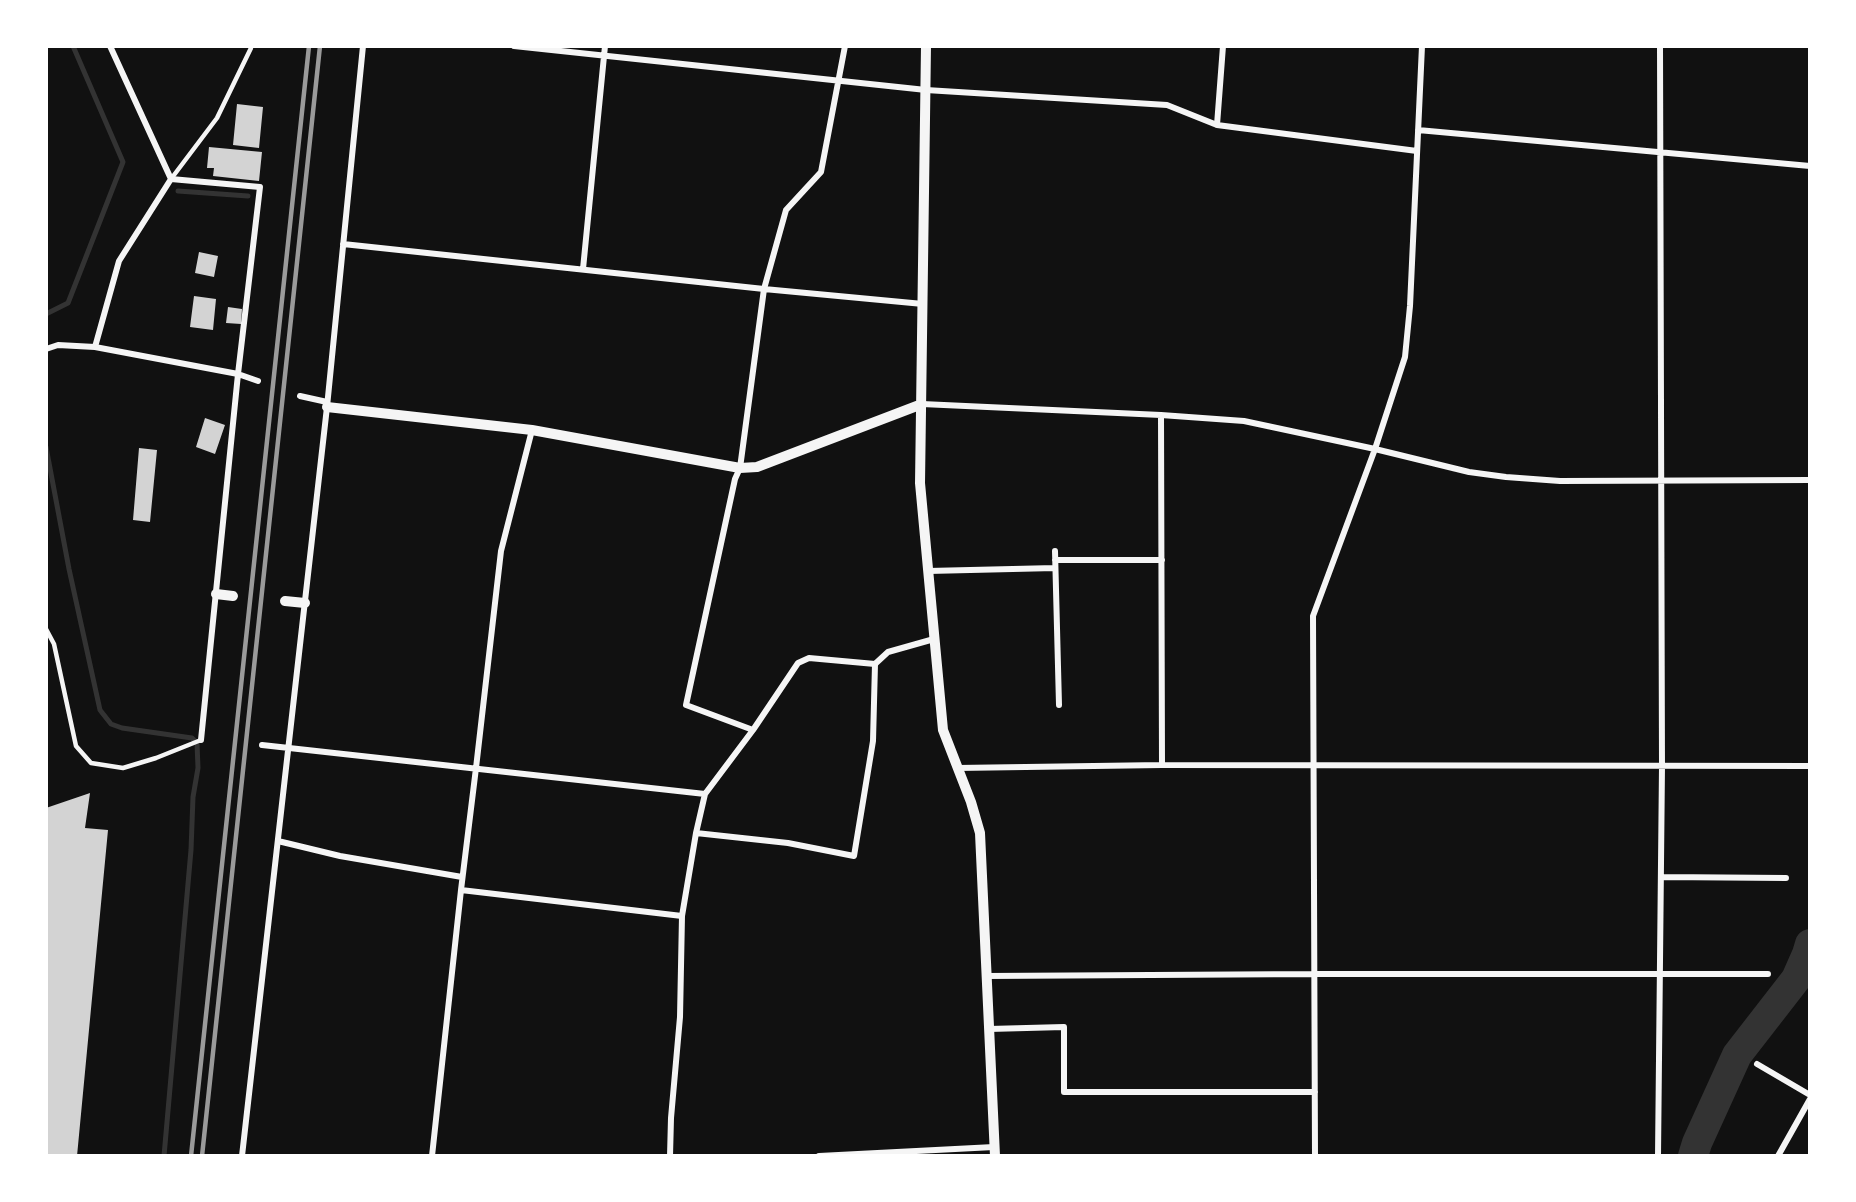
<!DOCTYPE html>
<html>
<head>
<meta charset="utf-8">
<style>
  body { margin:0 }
  #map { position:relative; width:1856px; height:1202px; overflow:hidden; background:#111; font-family:Mulish,sans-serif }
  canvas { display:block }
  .frame { position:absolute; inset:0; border:48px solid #fff; pointer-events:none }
</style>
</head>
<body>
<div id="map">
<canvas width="1856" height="1202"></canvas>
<div class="frame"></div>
</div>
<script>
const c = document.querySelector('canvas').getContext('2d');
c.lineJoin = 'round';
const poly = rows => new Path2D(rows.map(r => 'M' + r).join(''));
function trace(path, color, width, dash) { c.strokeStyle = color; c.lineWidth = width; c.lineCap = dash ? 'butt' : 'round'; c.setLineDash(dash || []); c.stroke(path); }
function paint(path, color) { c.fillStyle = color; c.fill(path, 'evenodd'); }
trace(poly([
  [178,191,248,196],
  [46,314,68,303,123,162,73,46],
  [46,447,69,569,100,710,111,724,122,728,192,738,197,743,198,768,193,797,191,850,164,1156]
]), '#333', 5);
trace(poly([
  [1693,1156,1697,1143,1737,1055,1796,979,1807,954,1810,944]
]), '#333', 30);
paint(poly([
  [237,104,263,107,259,148,233,145],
  [209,147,262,152,259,181,213,176,214,168,207,168],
  [199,252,218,256,214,277,195,273],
  [194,296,216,299,213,330,190,327],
  [228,307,242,309,241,324,226,323],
  [205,418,225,425,215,454,196,447],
  [139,448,157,450,150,522,133,520],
  [90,793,85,828,108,830,77,1156,46,1156,46,808]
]), '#d3d3d3');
trace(poly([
  [171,179,217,118,251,48],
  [46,629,54,644,76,746,91,763,123,768,156,758,201,740]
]), '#f5f5f5', 4.5);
trace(poly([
  [110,46,171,179],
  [514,46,926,90,1167,105,1217,125,1417,151],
  [1217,125,1223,46],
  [1418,130,1810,166],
  [171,179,260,187,238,374,201,740],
  [343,244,764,289,923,304],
  [583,269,605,46],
  [95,347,119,261,171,179],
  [46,349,58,345,95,347,238,374,258,381],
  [300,396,327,402],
  [922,404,1161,415,1244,421,1375,449,1469,472,1506,477,1560,481,1810,480],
  [1161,415,1162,765],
  [1055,551,1059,705],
  [1055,560,1162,560],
  [928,571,1055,568],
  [753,730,686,705,735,479,740,468,764,289,786,210,821,172,845,46],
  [262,745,705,794],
  [957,768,1162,765,1810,766],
  [696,833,788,843,854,856,873,741,875,664],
  [278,841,340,856,462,877],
  [1662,877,1786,878],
  [461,890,682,916],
  [986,976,1315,974,1768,974],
  [989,1029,1064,1027,1064,1092,1315,1092],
  [1757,1064,1810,1095],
  [242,1156,327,407,363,46],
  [432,1156,461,890,476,768,501,551,532,430],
  [670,1156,671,1118,680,1017,682,916,696,833,705,794,753,730,798,663,809,658,875,664,888,652,934,639],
  [819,1156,994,1147],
  [1315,1156,1313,616,1375,449,1405,357,1410,306,1422,46],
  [1658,1156,1662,766,1660,46],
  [1778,1156,1810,1099]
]), '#f5f5f5', 6);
trace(poly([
  [926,46,920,483,943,730,971,802,980,833,995,1156],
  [327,407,532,430,740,468,757,467,922,404],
  [216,594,233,596],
  [285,601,305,603]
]), '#f5f5f5', 10);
trace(poly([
  [191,1156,309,46],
  [202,1156,320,46]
]), '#9a9a9a', 4.5);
</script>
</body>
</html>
